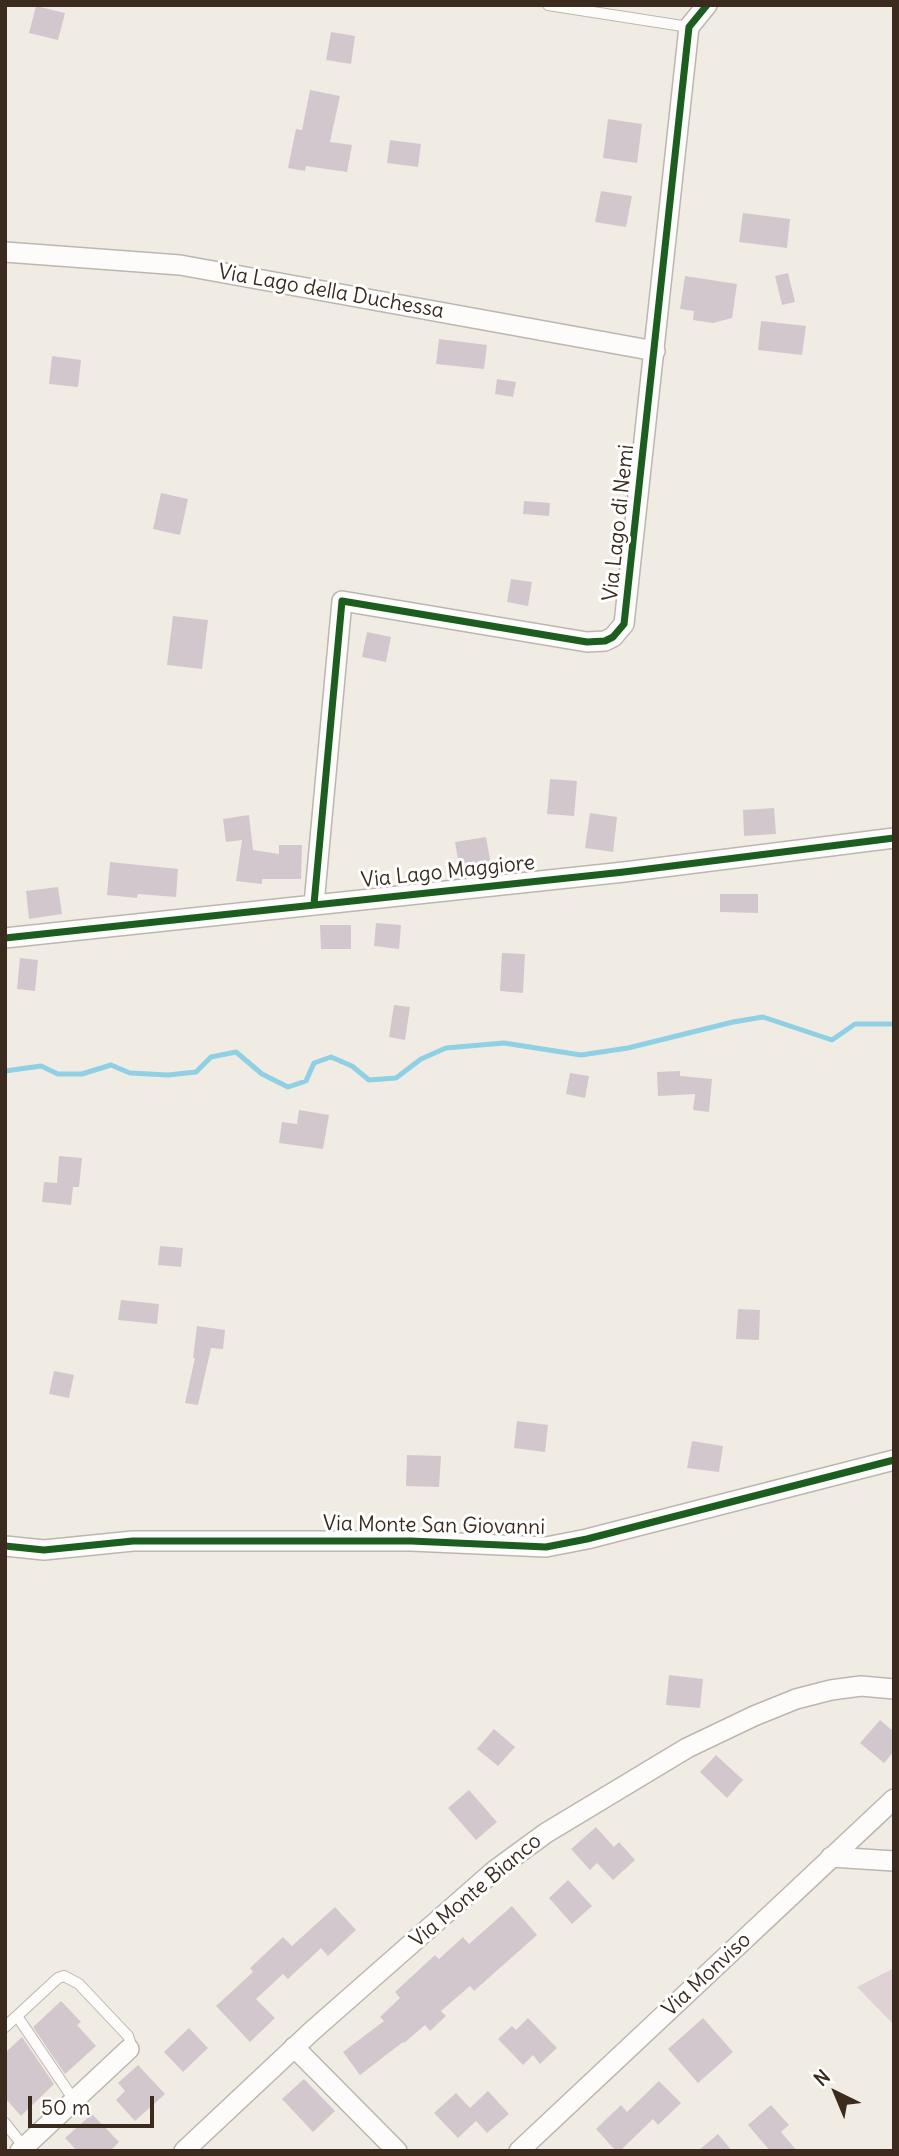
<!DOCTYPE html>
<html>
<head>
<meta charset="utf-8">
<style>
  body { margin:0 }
  #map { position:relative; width:899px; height:2156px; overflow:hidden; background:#f0ece3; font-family:Delius,sans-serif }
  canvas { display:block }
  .frame { position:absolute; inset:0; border:7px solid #3b2a1e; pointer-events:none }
  .north { position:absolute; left:801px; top:2058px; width:70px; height:70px; -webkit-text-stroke:5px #fff; paint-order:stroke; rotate:317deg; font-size:19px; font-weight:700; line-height:28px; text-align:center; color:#3b2a1e }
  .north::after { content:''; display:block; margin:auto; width:24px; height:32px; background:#3b2a1e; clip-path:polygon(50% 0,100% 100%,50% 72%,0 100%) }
  .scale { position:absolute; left:28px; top:2096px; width:126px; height:32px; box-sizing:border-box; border:4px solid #3b2a1e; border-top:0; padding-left:9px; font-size:21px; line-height:24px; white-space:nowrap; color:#3b2a1e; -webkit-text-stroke:5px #fff; paint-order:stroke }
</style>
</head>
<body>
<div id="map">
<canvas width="899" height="2156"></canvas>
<div class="frame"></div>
<div class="north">N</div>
<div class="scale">50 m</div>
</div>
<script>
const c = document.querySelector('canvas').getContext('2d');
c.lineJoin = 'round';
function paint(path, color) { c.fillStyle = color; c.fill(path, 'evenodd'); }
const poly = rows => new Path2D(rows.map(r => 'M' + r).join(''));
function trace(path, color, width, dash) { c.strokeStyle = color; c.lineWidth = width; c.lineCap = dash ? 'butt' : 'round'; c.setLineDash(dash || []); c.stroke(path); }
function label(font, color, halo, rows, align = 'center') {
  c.font = font + ' Delius,sans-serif'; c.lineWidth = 6; c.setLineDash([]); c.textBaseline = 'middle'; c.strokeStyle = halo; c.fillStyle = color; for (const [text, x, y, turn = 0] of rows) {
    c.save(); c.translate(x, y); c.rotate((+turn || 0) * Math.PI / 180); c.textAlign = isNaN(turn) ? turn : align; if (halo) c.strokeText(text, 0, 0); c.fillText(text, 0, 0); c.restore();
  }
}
paint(poly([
  [894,1968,894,2025,857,1987]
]), '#dfd2d5');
trace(poly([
  [5,1071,41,1066,58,1074,82,1074,111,1065,130,1073,168,1075,196,1072,211,1057,236,1052,262,1074,288,1087,306,1081,314,1063,331,1057,352,1066,369,1080,396,1078,421,1059,446,1048,504,1043,581,1055,628,1048,733,1022,763,1017,832,1040,855,1024,894,1024]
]), '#90d0e4', 5);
paint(poly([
  [36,6,65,13,58,40,29,33],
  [331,32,355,36,351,64,326,60],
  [310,90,340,96,330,142,352,145,347,172,306,166,305,171,288,168,296,129,302,130],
  [608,119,642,124,637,163,603,158],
  [390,140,421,144,418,167,387,163],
  [601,191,632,196,626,227,595,222],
  [743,213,790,219,787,248,739,242],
  [788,273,795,302,782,305,775,276],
  [685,276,737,284,732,318,713,323,693,320,694,311,680,309],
  [761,321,806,326,802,355,758,350],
  [439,339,487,345,484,369,436,364],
  [52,356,81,360,78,387,49,384],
  [497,379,516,382,513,397,495,394],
  [161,493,188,499,180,535,153,529],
  [524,501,550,503,549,516,523,514],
  [511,579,532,582,528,606,507,602],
  [173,616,208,620,202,669,167,665],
  [367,632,391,637,386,662,362,657],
  [550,779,577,781,574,816,547,814],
  [774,808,776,834,744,836,743,810],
  [590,813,617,817,613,852,585,848],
  [249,815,253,850,279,854,279,845,302,845,301,879,262,879,262,884,236,881,242,840,226,842,223,819],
  [486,837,491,865,460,870,455,842],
  [110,862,178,869,176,897,138,894,137,898,107,895],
  [58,887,62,914,29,919,26,891],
  [720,894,758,894,758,913,720,912],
  [376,923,401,925,399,949,374,946],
  [320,925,351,925,351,949,321,949],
  [502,953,525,954,523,993,500,991],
  [20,958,38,960,35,991,17,989],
  [394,1005,410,1007,405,1040,389,1037],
  [680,1071,680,1076,712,1079,709,1112,693,1110,695,1094,658,1096,657,1072],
  [570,1073,589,1076,585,1098,566,1094],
  [299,1110,329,1115,323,1149,279,1143,282,1122,297,1124],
  [59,1156,82,1158,79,1187,73,1187,71,1205,42,1202,44,1182,57,1183],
  [160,1246,183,1248,181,1267,158,1265],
  [121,1300,159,1304,157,1324,118,1320],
  [738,1309,760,1310,759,1340,736,1339],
  [197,1326,225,1330,223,1349,211,1348,198,1405,185,1403,195,1358,193,1358],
  [54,1371,74,1375,69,1398,49,1394],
  [517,1421,548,1425,545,1452,514,1448],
  [692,1441,723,1446,719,1472,687,1468],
  [407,1455,441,1456,439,1487,406,1486],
  [669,1675,703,1679,700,1708,666,1705],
  [880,1720,894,1732,894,1751,884,1763,860,1743],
  [494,1729,515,1747,498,1766,477,1749],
  [716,1755,743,1780,727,1798,700,1772],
  [469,1790,497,1822,476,1840,448,1808],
  [596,1827,614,1847,619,1842,635,1860,613,1880,597,1863,590,1870,571,1849],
  [568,1880,592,1906,572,1924,549,1898],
  [512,1906,537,1935,474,1991,470,1986,441,2011,446,2016,430,2031,425,2025,404,2043,403,2042,360,2075,343,2052,384,2021,380,2017,400,1998,395,1992,435,1955,439,1959,463,1937,469,1944],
  [335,1907,356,1930,328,1956,321,1948,288,1979,283,1974,256,1999,275,2018,250,2042,216,2006,253,1972,250,1968,283,1937,292,1946],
  [61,2001,81,2022,77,2025,96,2046,65,2074,33,2027],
  [528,2018,557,2048,540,2064,533,2055,523,2065,498,2039,512,2026,516,2030],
  [703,2018,733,2052,698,2083,668,2049],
  [189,2028,208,2048,183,2072,164,2052],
  [22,2037,54,2084,21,2116,5,2098,5,2053],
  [138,2065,165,2094,135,2121,116,2100,125,2091,118,2083],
  [304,2079,335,2111,313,2132,282,2099],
  [659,2081,681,2103,658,2125,653,2119,620,2151,616,2151,596,2129,621,2105,627,2112],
  [488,2091,509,2114,487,2133,476,2121,458,2138,434,2113,456,2093,470,2108],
  [771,2105,789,2125,781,2132,797,2151,770,2151,748,2125],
  [92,2114,119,2142,110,2151,77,2151,65,2138],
  [718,2134,732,2151,698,2151]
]), '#d3c7ce');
const service = poly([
  [548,5,689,27],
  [17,2016,74,2100],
  [5,2027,58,1978,64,1976,79,1984,128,2036,130,2042,129,2049],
  [5,2123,24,2147]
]);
const minor = poly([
  [5,252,180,265,655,351],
  [314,904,342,601,587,642,605,641,613,637,624,624,689,27,707,5],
  [5,938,624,872,894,838],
  [5,1546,44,1550,133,1541,411,1541,546,1547,587,1539,894,1460],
  [831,1857,894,1861],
  [294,2047,397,2151],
  [20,2151,129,2049],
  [184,2151,312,2031,494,1871,546,1833,687,1748,754,1716,796,1699,831,1690,861,1686,894,1689],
  [519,2151,894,1799]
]);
trace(service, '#bbb7b0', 12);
trace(minor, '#bbb7b0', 22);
trace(service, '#fdfcfb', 10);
trace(minor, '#fdfcfb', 19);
trace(poly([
  [314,904,342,601,587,642,605,641,613,637,624,624,689,27,707,5],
  [5,938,624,872,894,838],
  [5,1546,44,1550,133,1541,411,1541,546,1547,587,1539,894,1460]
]), '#1b5e20', 7);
label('21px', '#3b2a1e', '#fff', [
  ["Via Lago della Duchessa",331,292,10],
  ["Via Lago di Nemi",619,523,-84],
  ["Via Lago Maggiore",448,872,-6],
  ["Via Monte San Giovanni",434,1526,1],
  ["Via Monte Bianco",476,1891,-40],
  ["Via Monviso",707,1975,-43]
]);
</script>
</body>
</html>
